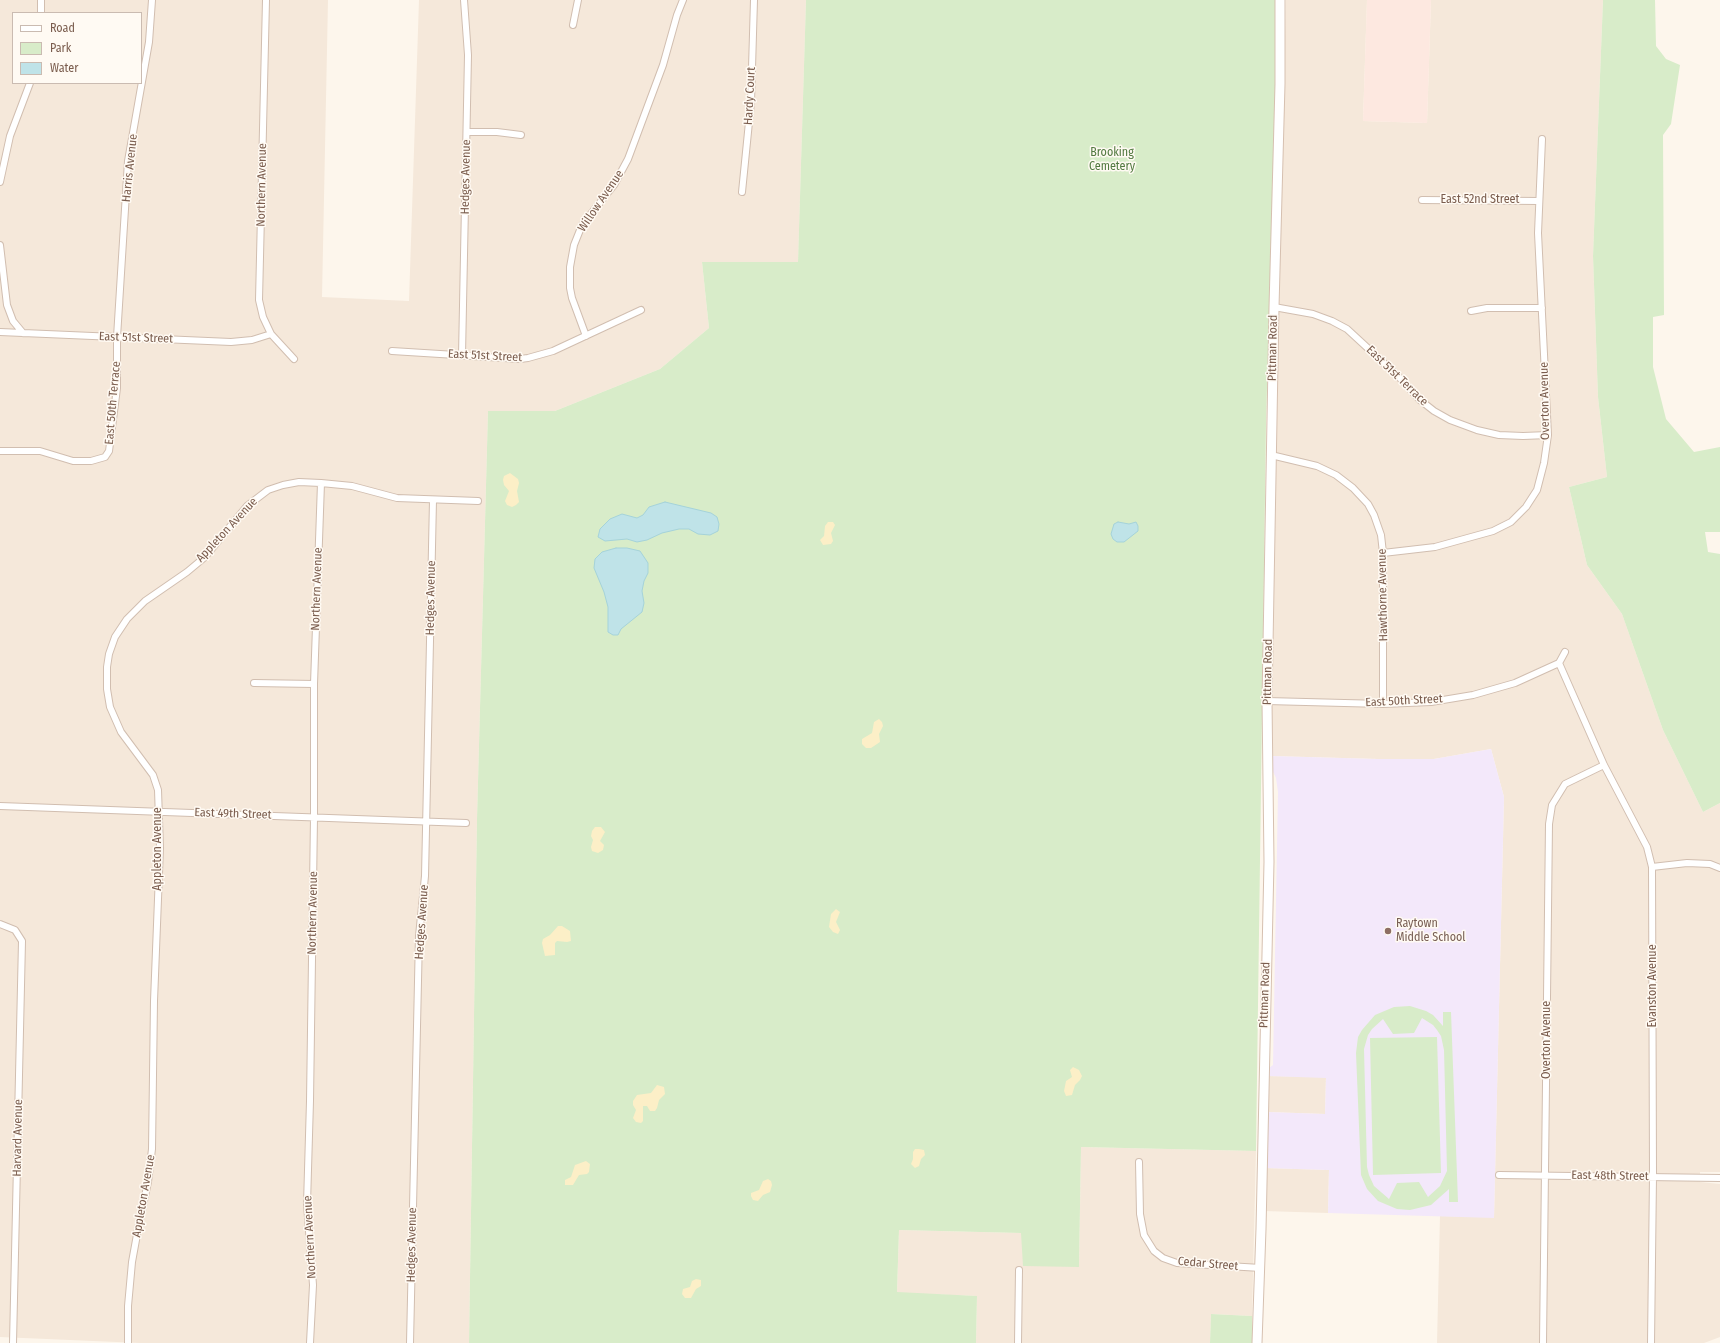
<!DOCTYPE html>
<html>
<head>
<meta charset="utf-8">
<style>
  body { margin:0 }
  #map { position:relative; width:1720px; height:1343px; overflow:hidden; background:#fdf6ec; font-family:"Fira Sans Condensed",sans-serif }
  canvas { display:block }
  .legend { position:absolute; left:12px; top:12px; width:130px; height:72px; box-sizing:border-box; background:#fffaf3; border:1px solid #cabbb1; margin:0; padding:5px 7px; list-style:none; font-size:12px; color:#7a5c4d }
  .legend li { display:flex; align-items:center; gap:8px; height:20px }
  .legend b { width:20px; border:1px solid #cabbb1 }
</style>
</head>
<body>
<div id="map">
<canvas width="1720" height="1343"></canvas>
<ul class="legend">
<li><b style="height:5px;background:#fff"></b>Road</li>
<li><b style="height:11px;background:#d8ecc9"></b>Park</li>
<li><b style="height:11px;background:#bfe3e8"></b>Water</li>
</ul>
</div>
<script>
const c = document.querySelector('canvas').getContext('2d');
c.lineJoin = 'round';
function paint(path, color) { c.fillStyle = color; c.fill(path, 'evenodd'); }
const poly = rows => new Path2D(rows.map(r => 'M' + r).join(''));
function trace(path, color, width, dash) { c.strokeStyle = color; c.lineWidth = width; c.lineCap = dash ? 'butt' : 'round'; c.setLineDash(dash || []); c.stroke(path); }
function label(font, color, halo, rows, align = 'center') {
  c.font = font + ' "Fira Sans Condensed",sans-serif'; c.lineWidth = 3; c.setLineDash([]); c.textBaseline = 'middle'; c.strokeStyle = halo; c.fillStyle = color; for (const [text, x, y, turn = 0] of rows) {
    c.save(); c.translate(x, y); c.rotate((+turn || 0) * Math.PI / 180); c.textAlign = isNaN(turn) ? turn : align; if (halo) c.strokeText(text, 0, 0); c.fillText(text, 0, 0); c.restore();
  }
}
paint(poly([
  [0,0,328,0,322,297,409,301,419,0,806,0,798,263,702,262,709,328,660,369,555,411,488,411,477,819,469,1343,140,1343,0,1337],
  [13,13,141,13,141,83,13,83],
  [1286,0,1367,0,1363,121,1427,123,1431,0,1603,0,1593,256,1598,397,1607,477,1569,487,1587,565,1622,614,1663,730,1703,812,1720,803,1720,1172,1700,1172,1700,1182,1720,1184,1720,1337,1704,1343,1437,1343,1440,1216,1494,1217,1504,797,1491,749,1434,759,1378,759,1271,756,1280,245],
  [1268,1076,1326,1077,1325,1114,1267,1112],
  [1081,1147,1256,1151,1252,1316,1211,1314,1210,1343,976,1343,977,1296,897,1293,899,1230,1021,1233,1079,1267],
  [1265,1168,1329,1170,1328,1213,1264,1211]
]), '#f5e8da');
paint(poly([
  [1367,0,1431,0,1427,123,1363,121]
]), '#fde8e0');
paint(poly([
  [1491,749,1504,797,1494,1218,1328,1213,1329,1170,1265,1168,1267,1112,1325,1114,1326,1078,1268,1076,1269,1068,1273,1065,1278,792,1276,778,1271,767,1271,756,1377,759,1434,759]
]), '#f3e8fa');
paint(poly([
  [806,0,1276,0,1275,97,1266,423,1256,1151,1081,1147,1079,1267,1023,1266,1021,1233,899,1230,897,1292,977,1296,976,1343,469,1343,477,819,488,411,555,411,660,369,709,328,702,262,798,262],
  [1603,0,1655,0,1656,46,1666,59,1680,65,1671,124,1663,135,1664,315,1653,317,1653,367,1666,419,1694,452,1720,447,1720,532,1705,532,1708,552,1720,554,1720,803,1703,812,1663,730,1622,614,1587,565,1569,487,1607,477,1598,397,1593,256],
  [1410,1006,1426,1011,1433,1015,1443,1026,1443,1012,1451,1012,1458,1202,1449,1202,1449,1189,1431,1205,1410,1210,1397,1209,1378,1201,1367,1189,1361,1175,1356,1053,1358,1037,1362,1030,1375,1015,1394,1007],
  [1422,1018,1433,1025,1437,1030,1441,1036,1444,1050,1447,1171,1440,1186,1428,1197,1419,1182,1397,1183,1389,1199,1374,1186,1369,1175,1367,1167,1364,1049,1368,1035,1372,1029,1383,1019,1393,1034,1414,1033],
  [1437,1037,1441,1173,1373,1175,1370,1038],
  [1211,1314,1252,1316,1252,1343,1210,1343]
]), '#d8ecc9');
paint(poly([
  [510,473,518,479,519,483,517,491,519,502,516,505,512,507,507,505,505,501,509,491,504,485,503,480,504,476],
  [828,522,833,522,835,525,831,533,833,541,831,544,823,545,820,540,824,536,825,526],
  [879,719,882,722,883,726,879,734,880,742,871,748,866,748,862,744,862,739,872,733,874,722],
  [595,827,601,827,605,832,600,841,604,845,603,850,598,853,592,851,591,847,593,840,591,836,592,831],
  [836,909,840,912,836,922,840,930,838,934,833,932,829,927,831,914],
  [558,926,562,926,570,931,571,941,567,942,557,941,555,943,555,955,545,956,542,943,543,939,550,935],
  [1073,1067,1079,1070,1082,1076,1080,1080,1075,1085,1072,1095,1066,1096,1064,1091,1066,1081,1072,1077,1070,1070],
  [657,1085,664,1087,665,1094,659,1100,657,1108,655,1111,650,1111,647,1106,643,1106,643,1121,641,1123,636,1122,633,1118,636,1110,633,1105,633,1101,637,1095,651,1093],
  [919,1149,924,1150,925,1155,921,1159,919,1166,915,1168,911,1164,913,1159,913,1152,915,1149],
  [586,1161,590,1164,589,1172,587,1174,579,1175,573,1185,565,1185,565,1180,571,1177,575,1165],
  [768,1179,771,1181,772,1185,770,1192,763,1195,758,1201,753,1200,751,1196,751,1193,759,1190,763,1181],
  [696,1279,701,1280,701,1286,696,1289,691,1298,685,1298,682,1294,683,1289,690,1287,692,1281]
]), '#fcefc7');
const water = poly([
  [665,502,711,513,717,517,719,524,718,531,710,535,698,534,689,529,679,529,662,533,647,540,637,542,627,539,605,541,598,537,600,529,610,519,622,514,637,518,643,515,649,507,665,502],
  [1118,522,1129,524,1136,522,1138,526,1138,531,1124,542,1117,542,1113,539,1111,534,1114,524,1118,522],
  [616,548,627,548,640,551,648,563,648,573,644,581,642,591,644,603,642,612,621,629,618,635,613,635,608,632,608,607,604,592,594,568,595,559,602,552,616,548]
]);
paint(water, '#bfe3e8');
trace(water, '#a5d3da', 1);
const street = poly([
  [266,0,259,300,263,317,271,334,294,359],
  [41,13,41,0],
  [573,25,578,0],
  [467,132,497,132,521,135],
  [0,182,10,136,30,83],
  [742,192,751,102,754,0],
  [1422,200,1539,201],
  [0,245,7,305,13,321,23,333],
  [1274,307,1313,314,1332,321,1347,329,1398,376,1420,400,1434,411,1450,420,1477,430,1499,435,1523,436,1548,435],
  [1471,311,1487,308,1542,308],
  [0,332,231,342,252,340,271,334],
  [586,336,572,298,570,288,570,267,574,245,582,225,614,185,628,159,663,65,677,15,683,0],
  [392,351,520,359,528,358,553,351,641,310],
  [462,355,468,55,464,0],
  [0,451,40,451,73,461,91,461,105,457,109,451,117,388,117,337,128,161,149,42,152,0],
  [1271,455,1317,466,1336,475,1353,488,1368,504,1374,515,1381,535,1383,553,1383,704],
  [1383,553,1435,547,1493,531,1511,522,1526,507,1537,490,1544,463,1548,435,1538,233,1542,139],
  [1559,663,1604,765,1647,847,1652,867,1653,1176,1651,1343],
  [1559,663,1565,652],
  [254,683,314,684],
  [1267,701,1383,704,1431,702,1473,695,1515,683,1559,663],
  [0,806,466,823],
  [1652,867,1687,863,1710,864,1720,868],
  [0,924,15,930,22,941,13,1343],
  [1139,1162,1140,1214,1144,1235,1154,1251,1163,1258,1177,1263,1261,1268],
  [1499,1175,1720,1178],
  [128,1343,128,1306,132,1262,138,1229,148,1182,152,1149,154,1001,160,848,158,790,153,775,121,732,110,707,107,689,107,667,109,654,115,637,127,619,145,601,187,572,205,557,247,506,268,490,283,485,299,482,321,483,352,486,397,498,478,501],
  [310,1343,313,1285,307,1204,310,1101,314,817,314,684,321,483],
  [410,1343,419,936,425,876,433,500],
  [1018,1343,1019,1270],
  [1543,1343,1549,824,1552,805,1565,784,1604,765]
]);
const secondary = poly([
  [1257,1343,1261,1229,1269,862,1267,701,1274,307,1280,84,1280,0]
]);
trace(street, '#d1beb0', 8);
trace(secondary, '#d6c0b0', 11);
trace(street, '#fff', 6);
trace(secondary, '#fff', 9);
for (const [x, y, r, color] of [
  [1388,931,4,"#8d6e63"]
]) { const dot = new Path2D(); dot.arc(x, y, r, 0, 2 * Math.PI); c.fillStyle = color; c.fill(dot); trace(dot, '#fffaf3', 1.5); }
label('12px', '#7a5c4d', '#fffaf3', [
  ["Hardy Court",750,96,-87],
  ["Harris Avenue",130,168,-84],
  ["Hedges Avenue",466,177,-89],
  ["Northern Avenue",262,185,-89],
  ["East 52nd Street",1480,200],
  ["Willow Avenue",601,201,-56],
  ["East 51st Street",136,338,2],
  ["Pittman Road",1273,348,-89],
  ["East 51st Street",485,356,3],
  ["East 51st Terrace",1397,376,44],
  ["Overton Avenue",1545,401,-91],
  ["East 50th Terrace",113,403,-85],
  ["Appleton Avenue",227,530,-47],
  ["Northern Avenue",317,589,-88],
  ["Hawthorne Avenue",1383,595,-91],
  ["Hedges Avenue",431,598,-89],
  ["Pittman Road",1268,672,-89],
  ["East 50th Street",1404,701,-3],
  ["East 49th Street",233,814,2],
  ["Appleton Avenue",158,849,-90],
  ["Northern Avenue",313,913,-89],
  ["Hedges Avenue",422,922,-86],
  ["Evanston Avenue",1653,986,-90],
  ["Pittman Road",1265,995,-88],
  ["Overton Avenue",1547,1040,-90],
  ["Harvard Avenue",18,1138,-89],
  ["East 48th Street",1610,1176,1],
  ["Appleton Avenue",144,1196,-80],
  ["Northern Avenue",310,1237,-93],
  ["Hedges Avenue",412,1245,-89],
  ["Cedar Street",1208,1264,5]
]);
label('12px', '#537a41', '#fffaf3', [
  ["Brooking",1112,153],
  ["Cemetery",1112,167]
]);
label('12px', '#785e54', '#fffaf3', [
  ["Raytown",1396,924],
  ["Middle School",1396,938]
], 'left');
</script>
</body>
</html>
